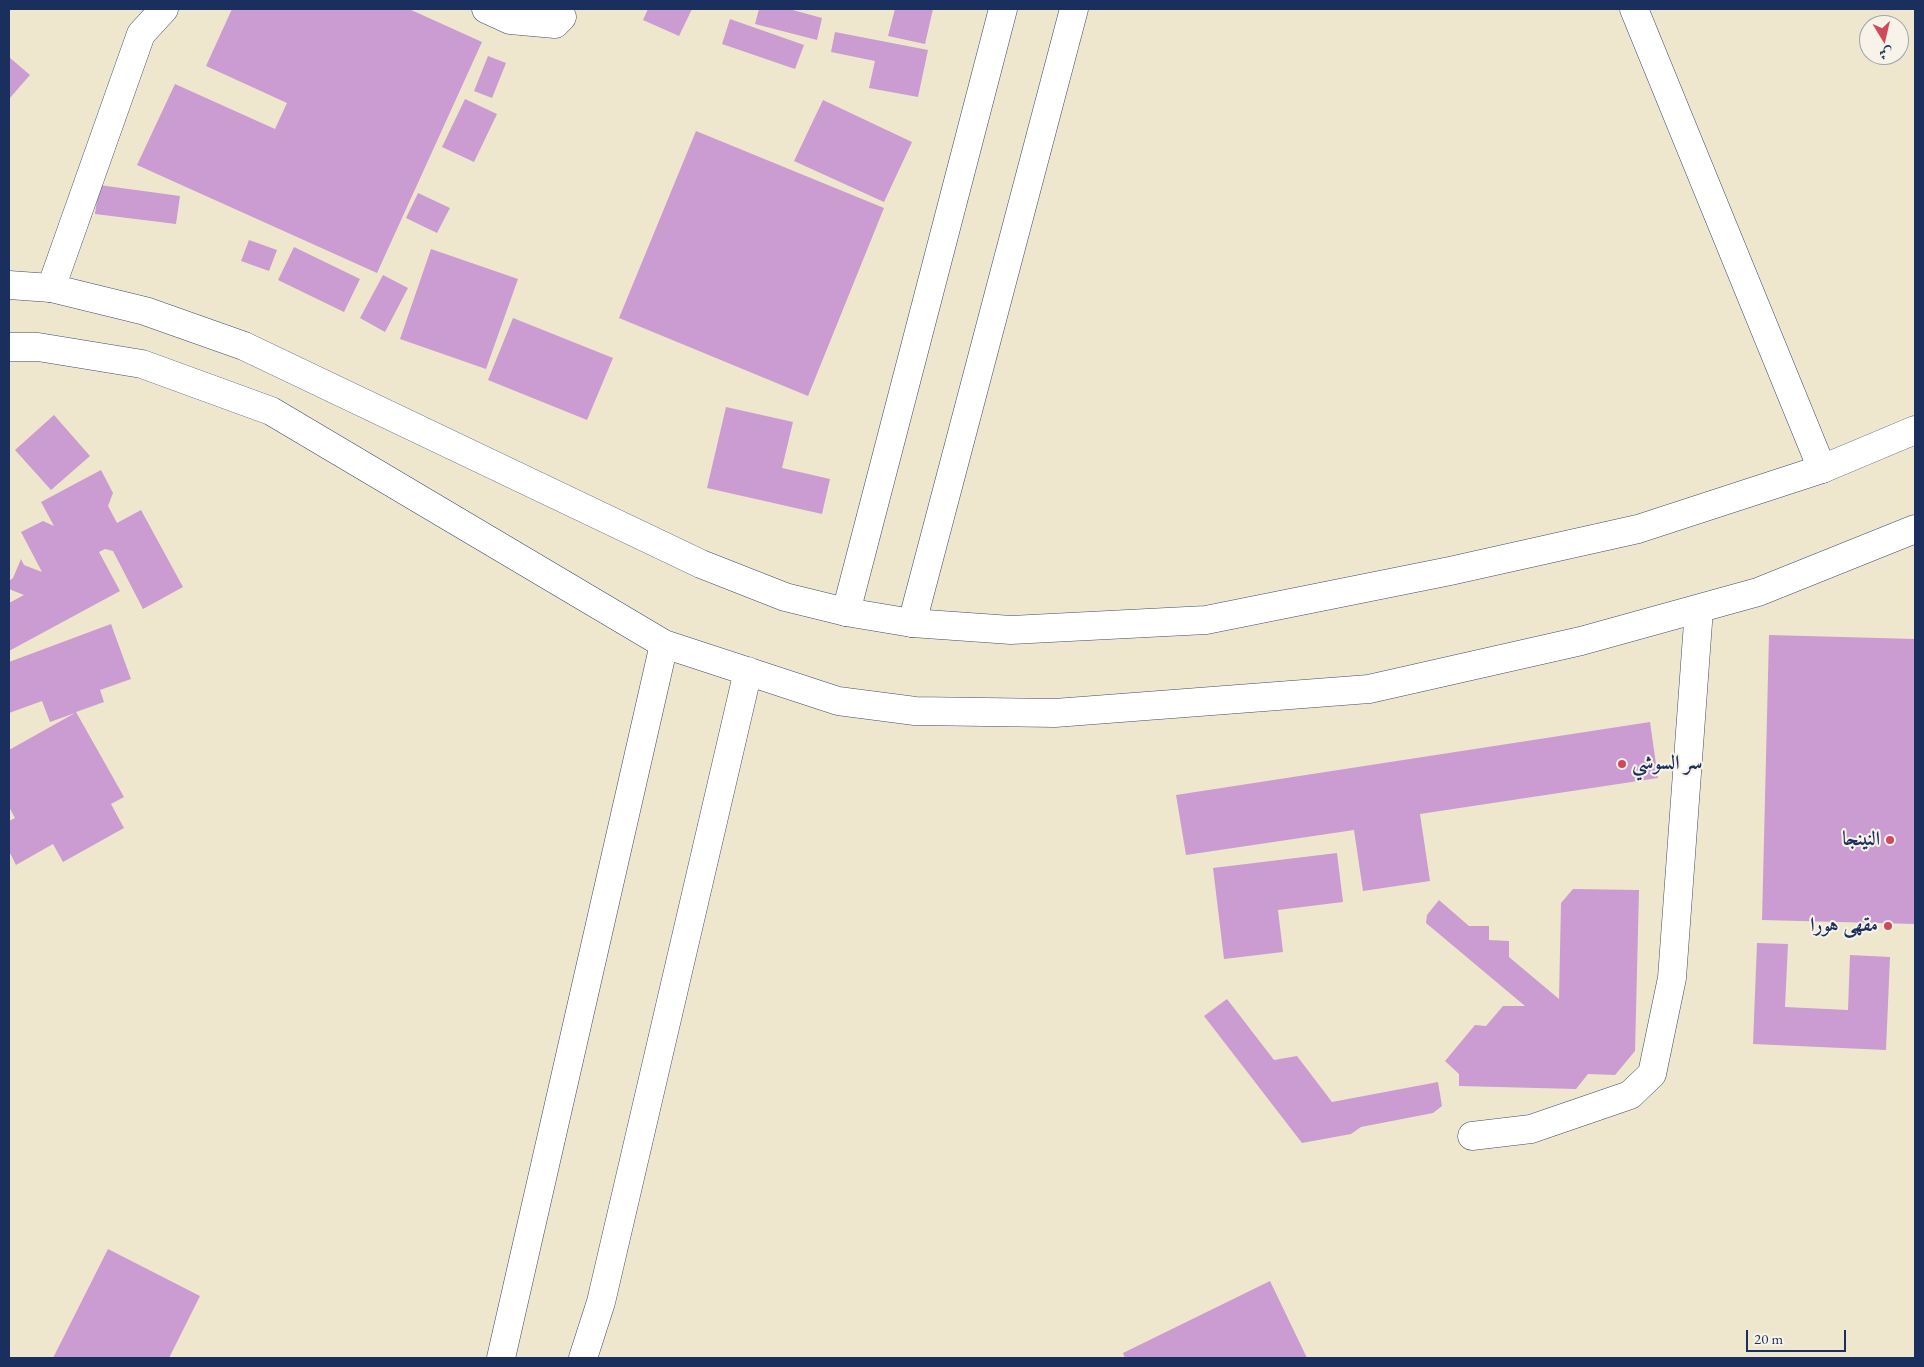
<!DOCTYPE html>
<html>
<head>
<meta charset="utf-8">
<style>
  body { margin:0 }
  #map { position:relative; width:1924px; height:1367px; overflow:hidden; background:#eee7cd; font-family:"EB Garamond",Amiri,serif }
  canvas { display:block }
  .frame { position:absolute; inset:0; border:10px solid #1b2f5e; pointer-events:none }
  .north { position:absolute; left:1859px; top:15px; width:50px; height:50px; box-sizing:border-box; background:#f7f3e8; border:1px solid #9fa5b1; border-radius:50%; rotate:171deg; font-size:14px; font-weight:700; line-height:20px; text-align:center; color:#1b2f5e }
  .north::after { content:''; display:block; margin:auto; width:18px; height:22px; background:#d1495b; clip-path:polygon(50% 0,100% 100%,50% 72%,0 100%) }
  .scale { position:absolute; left:1746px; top:1330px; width:100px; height:22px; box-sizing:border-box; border:2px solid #1b2f5e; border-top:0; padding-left:6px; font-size:15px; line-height:18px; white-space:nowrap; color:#1b2f5e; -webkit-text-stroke:4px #f7f3e8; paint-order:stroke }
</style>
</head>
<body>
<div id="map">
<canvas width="1924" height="1367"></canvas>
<div class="frame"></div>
<div class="north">ش</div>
<div class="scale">20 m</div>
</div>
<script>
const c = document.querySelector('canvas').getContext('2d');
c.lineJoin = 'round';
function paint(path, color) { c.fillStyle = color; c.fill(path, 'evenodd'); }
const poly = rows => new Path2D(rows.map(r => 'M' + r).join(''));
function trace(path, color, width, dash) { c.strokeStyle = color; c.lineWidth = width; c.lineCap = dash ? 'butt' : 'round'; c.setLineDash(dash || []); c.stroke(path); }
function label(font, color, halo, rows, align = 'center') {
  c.font = font + ' "EB Garamond",Amiri,serif'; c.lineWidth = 4; c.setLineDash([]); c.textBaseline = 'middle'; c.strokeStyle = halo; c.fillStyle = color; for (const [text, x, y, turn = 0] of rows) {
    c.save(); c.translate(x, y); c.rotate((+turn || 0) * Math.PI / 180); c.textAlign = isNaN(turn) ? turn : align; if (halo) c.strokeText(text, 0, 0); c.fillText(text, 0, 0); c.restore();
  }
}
paint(poly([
  [232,9,409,9,482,42,377,273,137,165,175,84,275,129,287,103,206,66],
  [648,9,692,9,679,36,643,20],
  [759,9,789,9,822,18,817,40,755,24],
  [895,9,933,9,925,44,888,36],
  [730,19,804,45,795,69,722,44],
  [835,32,928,50,918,97,869,88,875,61,831,52],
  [488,56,506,63,492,98,474,91],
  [9,57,30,75,9,99],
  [465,99,497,114,474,162,442,147],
  [823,100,912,142,884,202,794,161],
  [696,131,884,208,808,396,619,318],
  [99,185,180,196,176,224,95,214],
  [418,193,450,208,437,233,406,218],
  [249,240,277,250,269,271,241,261],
  [294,247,360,279,344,312,278,280],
  [431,249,518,279,486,369,400,339],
  [383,275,408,288,385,332,360,318],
  [513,318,613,358,587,420,488,380],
  [726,407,793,422,782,468,830,479,822,514,707,488],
  [54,415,90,456,51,490,15,450],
  [101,470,113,493,108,506,117,523,141,510,183,587,143,609,113,551,105,549,99,552,120,591,9,651,9,603,24,595,9,589,9,581,13,578,21,559,24,565,42,572,21,532,43,521,54,526,41,502],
  [111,624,131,679,100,690,104,702,76,712,124,797,111,804,124,828,63,862,53,844,16,865,9,851,9,821,15,818,9,807,9,750,75,713,50,722,42,701,9,713,9,662],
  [1769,635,1915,639,1915,924,1762,920],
  [1650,722,1658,778,1420,814,1430,881,1363,891,1354,830,1186,855,1176,795],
  [1337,853,1343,902,1278,910,1283,952,1224,959,1213,868],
  [1573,889,1639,890,1635,1051,1615,1075,1588,1074,1576,1089,1459,1086,1459,1074,1445,1061,1475,1025,1486,1026,1503,1006,1525,1006,1426,923,1427,915,1439,900,1469,926,1489,926,1489,940,1509,941,1509,957,1559,999,1561,903],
  [1757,943,1788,944,1785,1007,1848,1010,1850,955,1890,957,1886,1050,1753,1044],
  [1227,999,1274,1060,1297,1056,1332,1102,1438,1082,1442,1106,1433,1113,1361,1127,1351,1134,1302,1143,1204,1016],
  [108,1249,200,1296,169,1358,53,1358],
  [1270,1281,1307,1358,1125,1358,1123,1353]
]), '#ca9cd1');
const minor = poly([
  [486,9,510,20,555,24,562,17,558,9],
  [1634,9,1822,469],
  [51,288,141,34,164,9],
  [846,612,1003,9],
  [912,623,1074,9],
  [1472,1136,1531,1129,1630,1095,1652,1074,1672,978,1699,609]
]);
const tertiary = poly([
  [9,285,51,288,145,311,244,346,701,564,785,597,846,612,912,623,1011,630,1206,620,1450,571,1638,529,1822,469,1915,430],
  [9,347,38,347,142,364,271,411,664,644,838,701,915,711,1055,713,1369,689,1581,641,1758,592,1915,529],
  [501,1358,664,644],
  [583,1358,601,1302,748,671]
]);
trace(minor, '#3b4b6f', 29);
trace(tertiary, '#3b4b6f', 29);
trace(minor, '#fff', 28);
trace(tertiary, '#fff', 28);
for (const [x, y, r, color] of [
  [1622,764,5,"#d1495b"],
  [1890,840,5,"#d1495b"],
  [1888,926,5,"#d1495b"]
]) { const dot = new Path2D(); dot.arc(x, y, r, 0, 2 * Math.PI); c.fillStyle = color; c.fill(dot); trace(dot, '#f7f3e8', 2); }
label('bold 20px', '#1b2f5e', '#f7f3e8', [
  ["سر السوشي",1632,764,"left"],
  ["النينجا",1880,840],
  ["مقهى هورا",1878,926]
], 'right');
</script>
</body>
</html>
